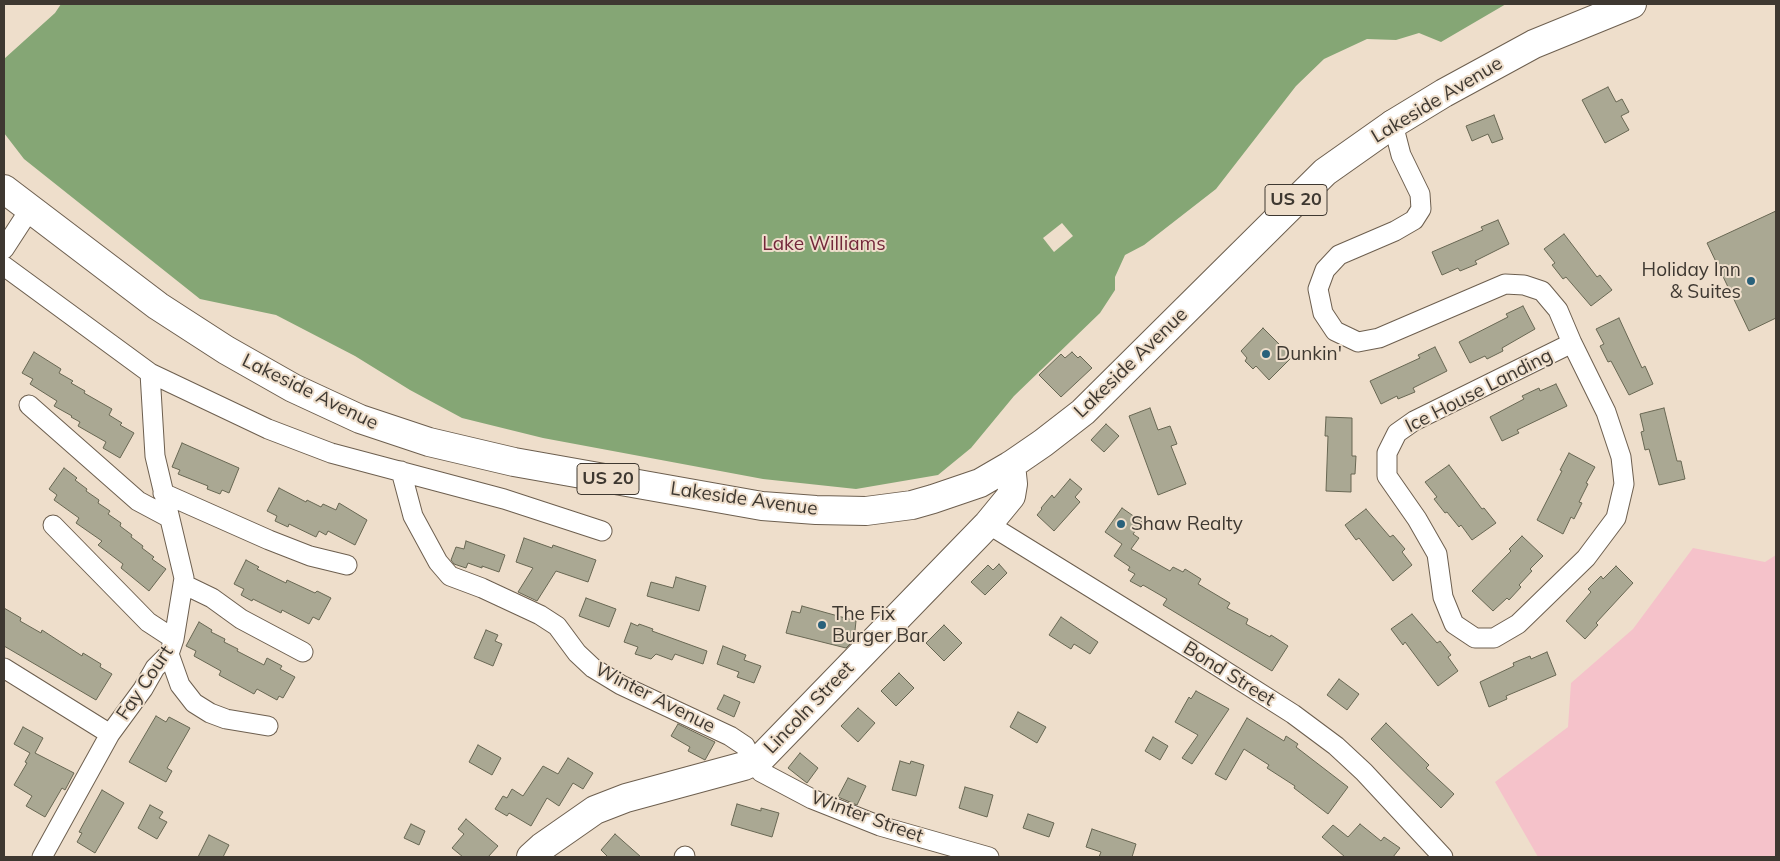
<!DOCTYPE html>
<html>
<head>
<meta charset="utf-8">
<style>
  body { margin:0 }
  #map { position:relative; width:1780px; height:861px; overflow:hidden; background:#eedecb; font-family:Mulish,sans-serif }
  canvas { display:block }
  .frame { position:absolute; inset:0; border:5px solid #3e3831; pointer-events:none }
</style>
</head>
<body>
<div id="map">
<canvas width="1780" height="861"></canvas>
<div class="frame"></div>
</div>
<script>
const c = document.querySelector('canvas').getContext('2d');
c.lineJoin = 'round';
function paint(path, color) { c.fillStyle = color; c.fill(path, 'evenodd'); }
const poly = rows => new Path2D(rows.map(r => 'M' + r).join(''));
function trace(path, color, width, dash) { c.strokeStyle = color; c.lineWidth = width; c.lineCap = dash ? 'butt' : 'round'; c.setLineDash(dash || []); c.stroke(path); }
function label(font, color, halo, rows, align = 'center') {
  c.font = font + ' Mulish,sans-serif'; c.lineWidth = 4; c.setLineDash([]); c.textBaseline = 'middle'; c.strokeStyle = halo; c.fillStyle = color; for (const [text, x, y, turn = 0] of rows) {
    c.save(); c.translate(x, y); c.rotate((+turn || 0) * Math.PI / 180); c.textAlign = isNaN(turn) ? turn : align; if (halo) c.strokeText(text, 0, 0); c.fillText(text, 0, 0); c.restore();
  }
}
paint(poly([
  [1693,548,1765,562,1776,555,1776,857,1538,857,1495,782,1568,727,1571,683,1633,629]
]), '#f5c2ca');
paint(poly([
  [61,4,1506,4,1441,42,1419,33,1396,40,1367,39,1324,59,1296,86,1216,189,1144,245,1125,255,1115,277,1115,290,1100,313,1014,396,971,448,938,475,856,489,763,479,543,438,462,418,410,390,355,356,276,315,200,299,24,159,4,133,4,59,55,13]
]), '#85a675');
paint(poly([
  [1062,223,1073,236,1054,252,1043,238]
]), '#eedecb');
const building = poly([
  [1608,87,1616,102,1622,99,1629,112,1621,116,1629,130,1605,143,1582,100,1608,87],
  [1494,115,1503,139,1492,143,1488,134,1472,141,1466,126,1494,115],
  [1776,211,1776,318,1749,331,1707,243,1776,211],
  [1498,220,1509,244,1475,261,1477,264,1460,271,1458,268,1442,275,1432,252,1483,230,1481,227,1498,220],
  [1564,234,1597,277,1600,275,1612,290,1591,306,1566,277,1563,279,1552,265,1555,263,1544,249,1564,234],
  [1523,306,1535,329,1502,348,1503,351,1487,359,1485,356,1470,363,1459,342,1508,317,1506,314,1523,306],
  [1619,318,1642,368,1645,366,1653,384,1629,395,1611,361,1608,362,1600,346,1604,344,1596,329,1619,318],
  [1263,328,1292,357,1269,380,1256,366,1253,369,1245,361,1247,358,1241,351,1263,328],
  [1435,347,1447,371,1413,388,1415,392,1398,399,1397,396,1381,404,1370,381,1420,358,1418,355,1435,347],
  [34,352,61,369,59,373,73,381,71,383,85,391,84,393,112,409,109,415,122,423,120,425,134,433,120,458,103,448,106,442,78,426,80,422,71,417,72,416,54,406,57,401,30,384,33,379,22,373,34,352],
  [1072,352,1078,358,1080,356,1092,368,1061,397,1039,375,1061,354,1065,358,1072,352],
  [1556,384,1567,406,1517,430,1519,433,1502,441,1490,417,1524,399,1522,396,1539,388,1540,391,1556,384],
  [1150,408,1158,430,1170,426,1177,444,1171,446,1186,484,1158,495,1129,416,1150,408],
  [1664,408,1677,461,1681,461,1685,479,1659,485,1649,449,1645,450,1641,432,1644,431,1640,414,1664,408],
  [1326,417,1352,418,1352,456,1356,456,1355,474,1351,474,1351,492,1326,491,1328,436,1325,436,1326,417],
  [1106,424,1119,436,1104,452,1091,440,1106,424],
  [182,443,239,468,229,493,222,490,220,494,207,489,208,486,178,474,180,470,172,467,182,443],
  [1569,453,1595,467,1586,483,1588,484,1579,502,1582,503,1574,519,1571,517,1563,534,1537,520,1562,471,1560,470,1569,453],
  [1449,465,1482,509,1484,508,1496,523,1472,540,1461,525,1459,527,1447,512,1445,513,1434,499,1437,497,1425,482,1449,465],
  [64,468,77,478,75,480,87,489,86,491,99,500,98,503,110,511,108,514,121,523,120,526,132,535,131,537,143,546,142,548,154,557,152,559,166,569,149,591,121,568,123,564,98,545,102,541,76,523,79,518,54,500,57,495,49,489,64,468],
  [1070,479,1082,489,1075,497,1080,502,1054,531,1037,515,1042,509,1041,508,1052,495,1054,498,1070,479],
  [279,488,306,502,307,500,321,507,323,504,336,510,339,503,367,520,355,545,328,531,326,535,319,531,316,537,289,524,288,527,275,521,277,516,267,511,279,488],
  [1122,508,1142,522,1133,534,1139,538,1131,549,1170,571,1173,567,1183,572,1185,569,1201,579,1198,584,1230,603,1227,608,1248,619,1246,624,1270,637,1271,635,1288,646,1272,671,1163,605,1167,599,1143,585,1141,587,1130,581,1135,574,1128,570,1130,567,1114,556,1122,544,1105,532,1122,508],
  [1366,509,1390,537,1393,535,1405,549,1402,552,1412,565,1393,581,1359,538,1356,540,1345,525,1366,509],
  [1522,536,1543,556,1530,569,1532,571,1519,585,1521,587,1509,600,1507,598,1493,611,1472,591,1511,551,1509,549,1522,536],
  [524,538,552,548,553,545,596,560,588,582,556,571,537,601,518,592,533,568,516,562,524,538],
  [466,541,505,555,499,572,482,566,482,568,468,563,466,568,454,564,451,560,456,547,464,549,466,541],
  [246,560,259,567,257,569,286,583,287,580,315,593,317,591,331,598,319,620,313,617,309,624,282,610,281,613,253,599,252,601,241,595,244,589,234,584,246,560],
  [999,564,1007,573,985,595,971,582,988,565,993,570,999,564],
  [1616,566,1633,583,1596,623,1598,625,1585,639,1566,621,1591,592,1588,589,1601,576,1603,579,1616,566],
  [676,577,706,586,699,611,647,596,651,582,673,588,676,577],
  [586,598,616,609,609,627,579,616,586,598],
  [802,606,856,621,854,640,846,648,786,633,792,611,800,613,802,606],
  [4,608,21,618,20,621,41,633,42,630,82,656,83,653,101,664,100,667,112,674,96,700,4,646,4,608],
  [1412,614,1437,643,1440,641,1451,655,1448,657,1458,671,1438,686,1405,642,1403,645,1391,629,1412,614],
  [1061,617,1098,642,1090,654,1074,644,1071,649,1049,635,1061,617],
  [199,622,212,630,211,632,225,639,224,642,238,649,237,651,264,665,267,658,282,666,280,669,295,677,283,698,279,696,277,700,257,689,254,694,219,675,221,671,194,656,196,651,186,646,199,622],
  [631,623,638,626,639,624,653,629,652,631,707,651,703,664,675,654,672,660,656,654,651,659,635,654,638,647,624,642,631,623],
  [944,625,962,643,944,661,926,643,944,625],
  [486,630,498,635,495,641,502,644,493,666,474,658,486,630],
  [723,646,746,655,744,660,761,666,754,683,737,677,739,672,717,664,723,646],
  [1547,652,1556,675,1506,696,1507,699,1489,707,1480,682,1514,666,1513,663,1530,656,1531,659,1547,652],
  [899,673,914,688,896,706,881,691,899,673],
  [1339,679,1359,694,1347,710,1327,695,1339,679],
  [1196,691,1229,709,1192,764,1182,758,1198,735,1175,722,1189,697,1191,699,1196,691],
  [724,695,740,702,734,717,717,709,724,695],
  [858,708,875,723,858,742,841,726,858,708],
  [1018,712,1046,727,1037,743,1010,727,1018,712],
  [156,716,166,722,169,717,190,728,167,768,172,771,166,782,129,762,156,716],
  [1247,718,1284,741,1286,736,1298,744,1296,747,1348,787,1328,814,1294,788,1295,786,1267,768,1269,765,1244,749,1226,780,1215,774,1247,718],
  [1386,723,1429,765,1426,768,1454,794,1441,808,1371,739,1386,723],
  [678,724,715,742,705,760,688,751,690,747,671,736,678,724],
  [23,727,43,738,35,753,74,773,65,790,62,788,45,817,26,806,32,796,14,785,27,763,25,762,30,753,14,744,23,727],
  [1153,737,1168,746,1160,760,1145,751,1153,737],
  [478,745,501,758,492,775,469,762,478,745],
  [800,753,818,768,807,783,788,768,800,753],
  [568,758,593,773,583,789,573,783,559,806,547,798,531,826,509,813,507,816,495,809,503,796,507,798,512,789,523,796,543,766,558,774,568,758],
  [900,761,910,764,911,761,924,765,916,796,892,790,900,761],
  [848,778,866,786,857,805,838,797,848,778],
  [965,787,993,795,987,817,959,808,965,787],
  [102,790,124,803,95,853,77,842,82,833,79,832,102,790],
  [737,804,761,811,761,808,779,813,772,837,731,825,737,804],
  [150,805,163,812,159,818,167,822,157,839,138,828,150,805],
  [1028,814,1054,823,1049,837,1023,828,1028,814],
  [466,819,498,846,488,857,463,857,452,848,464,834,458,829,466,819],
  [411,824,425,831,419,845,404,838,411,824],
  [1360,824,1381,841,1384,837,1400,848,1393,857,1345,857,1322,837,1333,825,1348,837,1360,824],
  [1092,829,1136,844,1132,857,1099,857,1101,852,1086,847,1092,829],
  [615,834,641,857,608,857,601,850,615,834],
  [209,835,229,845,223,857,198,857,209,835]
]);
paint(building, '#aaa893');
trace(building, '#686753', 1);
const minor = poly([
  [1393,124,1401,155,1420,194,1421,209,1414,220,1395,231,1339,255,1325,270,1318,289,1323,313,1335,331,1358,342,1379,338,1505,284,1524,285,1542,291,1558,310,1572,343,1606,412,1621,457,1624,484,1616,518,1586,558,1518,624,1494,638,1475,638,1454,624,1443,597,1437,554,1417,519,1387,476,1387,453,1397,433,1414,421,1572,343],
  [4,249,30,209],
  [4,266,150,373,268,429,331,453,504,499,602,531],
  [29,405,138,501,168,517],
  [401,471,413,516,438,562,450,576,482,588,540,615,557,626,577,653,593,668,621,685,730,736,745,746,753,762,761,772,812,799,880,826,989,857],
  [163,493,269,540,310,556,347,565],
  [988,524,1200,655,1293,714,1336,746,1364,772,1443,857],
  [53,525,148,622,174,639],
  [183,584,212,598,241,619,303,652],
  [169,654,180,685,194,703,210,713,226,719,268,726],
  [4,668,110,734],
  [42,857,110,734,143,689,155,668,169,654,174,639,184,578,155,456,150,373],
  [684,857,685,856]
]);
const primary = poly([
  [4,189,158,306,226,350,293,388,360,419,429,442,514,462,762,506,816,510,866,511,912,505,933,499,980,483,1011,465,1043,443,1083,412,1325,172,1393,124],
  [531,857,542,847,595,810,626,798,744,766,761,758,988,524,1011,496,1013,484,1011,465]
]);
const trunk = poly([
  [1393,124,1444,93,1534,44,1632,4]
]);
trace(minor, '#6d5f4f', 21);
trace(primary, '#6d5f4f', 30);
trace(trunk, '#6d5f4f', 30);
trace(minor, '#fff', 19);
trace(primary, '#fff', 28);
trace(trunk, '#fff', 28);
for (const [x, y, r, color] of [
  [1751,281,5,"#29617b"],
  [1266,354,5,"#29617b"],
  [1121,524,5,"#29617b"],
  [822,625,5,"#29617b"]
]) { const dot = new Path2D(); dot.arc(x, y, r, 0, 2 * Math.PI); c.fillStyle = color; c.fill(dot); trace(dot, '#eedecb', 2); }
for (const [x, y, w] of [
  [1296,200,62],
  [608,479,62]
]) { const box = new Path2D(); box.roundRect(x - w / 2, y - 15.5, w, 31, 4); c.fillStyle = '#eedecb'; c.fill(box); trace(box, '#3e3831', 1); }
label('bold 18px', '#3e3831', null, [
  ["US 20",1296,200],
  ["US 20",608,479]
]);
label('19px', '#3e3831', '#eedecb', [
  ["Lakeside Avenue",1437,100,-31],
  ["Lakeside Avenue",1131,363,-44],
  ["Ice House Landing",1479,391,-27],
  ["Lakeside Avenue",310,392,26],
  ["Lakeside Avenue",744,499,8],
  ["Bond Street",1229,674,32],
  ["Fay Court",145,683,-56],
  ["Winter Avenue",655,698,27],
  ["Lincoln Street",809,708,-46],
  ["Winter Street",867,817,20]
]);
label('19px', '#73273a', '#eedecb', [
  ["Lake Williams",824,244]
]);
label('19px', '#3e3831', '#eedecb', [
  ["Holiday Inn",1741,270,"right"],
  ["& Suites",1741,292,"right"],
  ["Dunkin'",1276,354],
  ["Shaw Realty",1131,524],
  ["The Fix",832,614],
  ["Burger Bar",832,636]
], 'left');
</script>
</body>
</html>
